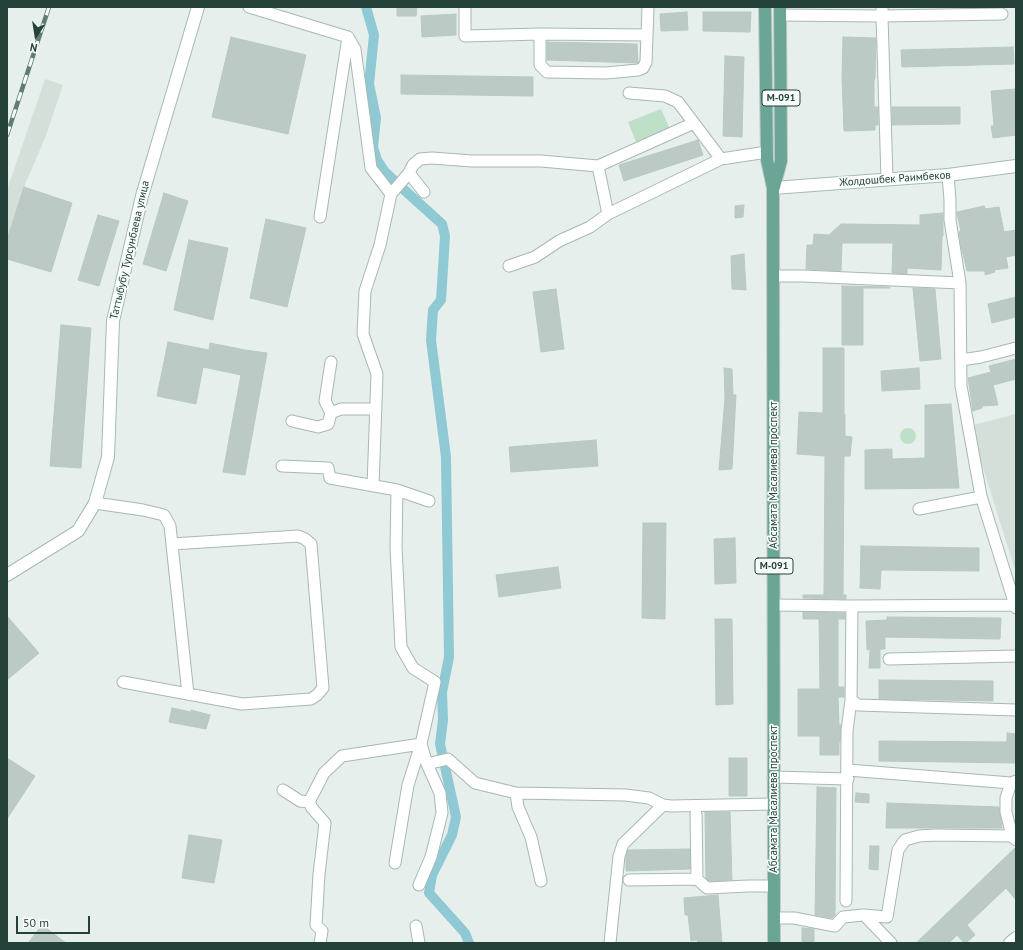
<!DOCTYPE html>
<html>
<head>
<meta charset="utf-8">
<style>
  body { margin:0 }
  #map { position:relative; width:1023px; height:950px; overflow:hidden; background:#e6efeb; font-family:"PT Sans",sans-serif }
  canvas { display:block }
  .frame { position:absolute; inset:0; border:8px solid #24423a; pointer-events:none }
  .north { position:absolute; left:16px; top:16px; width:40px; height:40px; -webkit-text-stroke:3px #f7fbf9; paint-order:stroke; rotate:192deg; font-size:11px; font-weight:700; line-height:16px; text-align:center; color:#24423a }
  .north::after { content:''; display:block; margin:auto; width:14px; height:18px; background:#24423a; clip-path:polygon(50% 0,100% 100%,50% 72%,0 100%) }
  .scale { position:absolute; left:16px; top:916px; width:74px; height:18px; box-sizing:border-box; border:2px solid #24423a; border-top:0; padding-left:5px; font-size:12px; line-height:14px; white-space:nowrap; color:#24423a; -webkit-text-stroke:3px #f7fbf9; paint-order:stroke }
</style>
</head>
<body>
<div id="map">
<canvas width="1023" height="950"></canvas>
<div class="frame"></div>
<div class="north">N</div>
<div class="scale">50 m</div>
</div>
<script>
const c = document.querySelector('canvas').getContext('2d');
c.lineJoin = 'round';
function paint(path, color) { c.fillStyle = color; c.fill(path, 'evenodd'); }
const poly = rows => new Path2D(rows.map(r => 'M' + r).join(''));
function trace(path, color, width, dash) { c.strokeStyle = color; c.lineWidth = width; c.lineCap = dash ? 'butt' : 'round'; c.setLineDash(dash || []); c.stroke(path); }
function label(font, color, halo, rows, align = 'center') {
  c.font = font + ' "PT Sans",sans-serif'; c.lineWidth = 3.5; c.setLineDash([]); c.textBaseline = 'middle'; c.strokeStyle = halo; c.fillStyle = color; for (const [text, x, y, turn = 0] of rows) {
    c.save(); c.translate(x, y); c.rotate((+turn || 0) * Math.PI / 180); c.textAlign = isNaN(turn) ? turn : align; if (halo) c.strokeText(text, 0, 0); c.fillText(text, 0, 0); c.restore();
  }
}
paint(poly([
  [45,79,63,85,45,138,24,187,7,240,7,190],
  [1016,414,1016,573,970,426]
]), '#d4dfda');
paint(poly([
  [661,109,670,129,636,142,628,122],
  '900 436a8 8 0 1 1 16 0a8 8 0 1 1-16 0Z'
]), '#bfe0c8');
trace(poly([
  [366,7,374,35,369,84,376,118,373,147,377,160,385,172,401,187,442,224,445,236,441,300,433,310,431,340,446,457,449,657,442,692,443,720,440,744,456,817,452,835,432,875,429,893,465,933,469,943]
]), '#8ec9d4', 10);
const building = poly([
  [397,7,417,7,416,16,397,16,397,7],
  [687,12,688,30,661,31,660,14,687,12],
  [703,12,751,12,750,32,703,31,703,12],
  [456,14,456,35,422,37,421,16,456,14],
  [231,37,306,55,288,134,212,117,231,37],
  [843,37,876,38,875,79,874,79,874,107,878,107,878,125,875,125,875,130,844,131,842,78,843,37],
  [547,42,637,44,638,63,547,60,547,42],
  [1013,47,1014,64,902,67,901,50,1013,47],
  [725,56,744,57,742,137,723,136,725,56],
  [401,75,533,77,533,96,401,94,401,75],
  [1016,89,1016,135,993,138,991,126,994,126,991,91,1016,89],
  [892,107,960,107,960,124,892,125,892,107],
  [698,140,703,155,624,181,619,165,698,140],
  [24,187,72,203,51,272,7,259,7,240,24,187],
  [164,193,188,201,166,271,143,264,164,193],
  [744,205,743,217,735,218,735,206,744,205],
  [984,206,985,209,999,207,1004,232,1016,230,1016,255,1006,257,1008,268,994,270,995,272,985,275,985,271,967,271,961,245,959,232,961,231,957,214,957,212,984,206],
  [943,213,943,236,942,236,941,270,907,268,907,274,892,273,893,243,842,243,841,271,806,269,807,245,813,245,814,234,829,235,841,224,920,225,920,215,943,213],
  [98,215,119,221,99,286,78,280,98,215],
  [266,219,306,228,287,307,250,298,266,219],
  [189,240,228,248,213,320,174,310,189,240],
  [744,254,746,290,732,289,731,256,744,254],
  [842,286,890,287,890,288,863,288,863,345,842,345,842,286],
  [913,288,935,289,941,359,920,361,913,288],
  [556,289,564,349,541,352,533,292,556,289],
  [1016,297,1016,317,992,323,988,304,1016,297],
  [61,325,91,328,81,468,50,466,61,325],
  [168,342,209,350,210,343,245,350,267,353,245,475,223,472,241,375,203,367,196,404,157,396,168,342],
  [823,348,844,348,844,414,845,415,845,436,852,437,850,456,844,456,843,595,846,595,846,599,803,598,803,595,824,595,825,456,797,454,799,412,823,413,823,348],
  [1016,359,1016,379,993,385,998,405,982,406,982,408,973,411,968,378,991,372,989,366,1016,359],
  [724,368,732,369,733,395,736,395,732,469,719,470,725,398,724,368],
  [919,368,920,389,882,391,881,371,919,368],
  [951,404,959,488,865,489,865,450,892,449,892,459,925,458,925,405,951,404],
  [596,440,598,466,511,472,509,447,596,440],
  [643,523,666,523,665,619,642,618,643,523],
  [735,538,736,583,715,584,714,539,735,538],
  [861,546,979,548,979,571,881,570,880,589,860,588,861,546],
  [558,567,561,588,499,597,496,575,558,567],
  [803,612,845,613,845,619,838,619,838,687,844,687,844,697,838,697,839,725,841,725,840,742,839,742,839,755,820,755,820,736,798,736,798,689,820,689,819,619,803,619,803,612],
  [7,616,39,653,7,680,7,616],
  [887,617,1001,618,1000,639,885,637,885,649,880,649,880,668,869,668,870,649,867,650,866,621,887,620,887,617],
  [715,619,732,619,733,704,716,705,715,619],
  [879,680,993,681,993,701,879,699,879,680],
  [172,708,191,712,191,710,210,715,206,729,169,722,172,708],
  [1007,733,1016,734,1016,763,879,761,879,741,1007,742,1007,733],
  [7,758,35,776,7,819,7,758],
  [729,758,747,758,747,796,729,796,729,758],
  [817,787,836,788,835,915,832,918,815,915,817,787],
  [856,793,869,794,869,803,855,802,856,793],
  [887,803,999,807,1002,828,886,828,887,803],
  [705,812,730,812,732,880,709,881,706,878,705,812],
  [189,835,222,840,214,883,182,878,189,835],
  [870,846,879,846,878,870,869,869,870,846],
  [1016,847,1016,900,1006,888,967,925,975,935,966,943,964,943,957,935,949,943,916,943,1016,847],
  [690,849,690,869,626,871,626,857,628,850,690,849],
  [718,895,722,943,698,943,697,940,691,941,688,915,685,915,684,898,718,895],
  [42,925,66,943,28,943,42,925],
  [802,928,814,929,814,943,802,943,802,928]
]);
paint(building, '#bbcac4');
trace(building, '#b8c9c2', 1);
const street = poly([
  [249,7,348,37,320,217],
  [465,7,465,36,540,34,647,35,648,7],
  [780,15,882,16,882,7],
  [540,34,540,65,547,72,606,73,638,70,643,68,646,62,647,35],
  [348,37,355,49,371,168,391,194],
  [629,93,665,96,678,102,721,159],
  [598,166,694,123],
  [948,175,950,200,950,220,960,283,961,386,981,496,1016,608],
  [887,179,882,16,1002,14],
  [424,192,409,173,413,165,420,159,432,158,472,161,541,161,598,166,608,214],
  [509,266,535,257,559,241,590,227,608,214,721,159,767,152],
  [773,276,803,276,960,283],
  [961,360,981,357,1016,348],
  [331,413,325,401,331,362],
  [292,421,318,427,328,424,331,413,341,409,376,409],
  [282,466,328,468,330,478,397,490,429,501],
  [373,486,377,374,363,334,365,291,380,245,391,194,409,173],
  [95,503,143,510,164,515,170,526,188,694],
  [919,509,981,497],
  [774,605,852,606,1015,605],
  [852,606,851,700,858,705,1016,710],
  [889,659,1016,656],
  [123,682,242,704,311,699,317,695,323,688,311,544,305,539,298,536,172,544],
  [427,764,448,759,475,783,516,793,625,795,649,798,663,805,671,806,774,804],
  [848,770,1011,783],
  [773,777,848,779],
  [1016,781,1011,783,1006,798,1006,812,1012,836,1016,840],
  [283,790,300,801,309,802,312,808,325,823,319,874,316,925,322,931,320,943],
  [516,793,518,807,531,837,541,881],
  [309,802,324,773,342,756,421,744,427,764,440,793,442,813,431,857,419,885],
  [696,814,697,879,707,888,748,886,774,886],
  [395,863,408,785,421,744,435,682,413,668,401,647,396,547,397,490],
  [629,880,697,879],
  [846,901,847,731,851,700],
  [864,915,887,917,898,850,905,840,919,836,935,835,1012,836],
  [774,918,794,918,835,926,843,917,864,915,891,943],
  [416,926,419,943],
  [610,943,619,856,623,844,663,805]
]);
const secondary = poly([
  [773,188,948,175,1016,166],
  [7,575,78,531,95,503,108,457,113,321,142,196,198,7],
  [1010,943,1016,938]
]);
const primary = poly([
  [765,7,767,160,773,188,774,943],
  [774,187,781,161,780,7]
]);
trace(street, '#a8b8b2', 13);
trace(secondary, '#a4bbb3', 14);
trace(primary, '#c2cac8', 14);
trace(street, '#fff', 11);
trace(secondary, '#fff', 12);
trace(primary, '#6aa596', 12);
const rail = poly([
  [7,135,49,7]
]);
trace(rail, '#5f7d75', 4.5);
trace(rail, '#f7fbf9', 3, [9]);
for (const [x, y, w] of [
  [781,98,38],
  [774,566,38]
]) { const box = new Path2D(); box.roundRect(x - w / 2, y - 8, w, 16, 3); c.fillStyle = '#f7fbf9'; c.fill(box); trace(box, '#24423a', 1); }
label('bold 10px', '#24423a', null, [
  ["М-091",781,98],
  ["М-091",774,566]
]);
label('11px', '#24423a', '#f7fbf9', [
  ["Жолдошбек Раимбеков",895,179,-4],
  ["Таттыбубу Турсунбаева улица",130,250,-77],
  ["Абсамата Масалиева проспект",774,475,-90],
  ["Абсамата Масалиева проспект",774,799,-90]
]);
</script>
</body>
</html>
